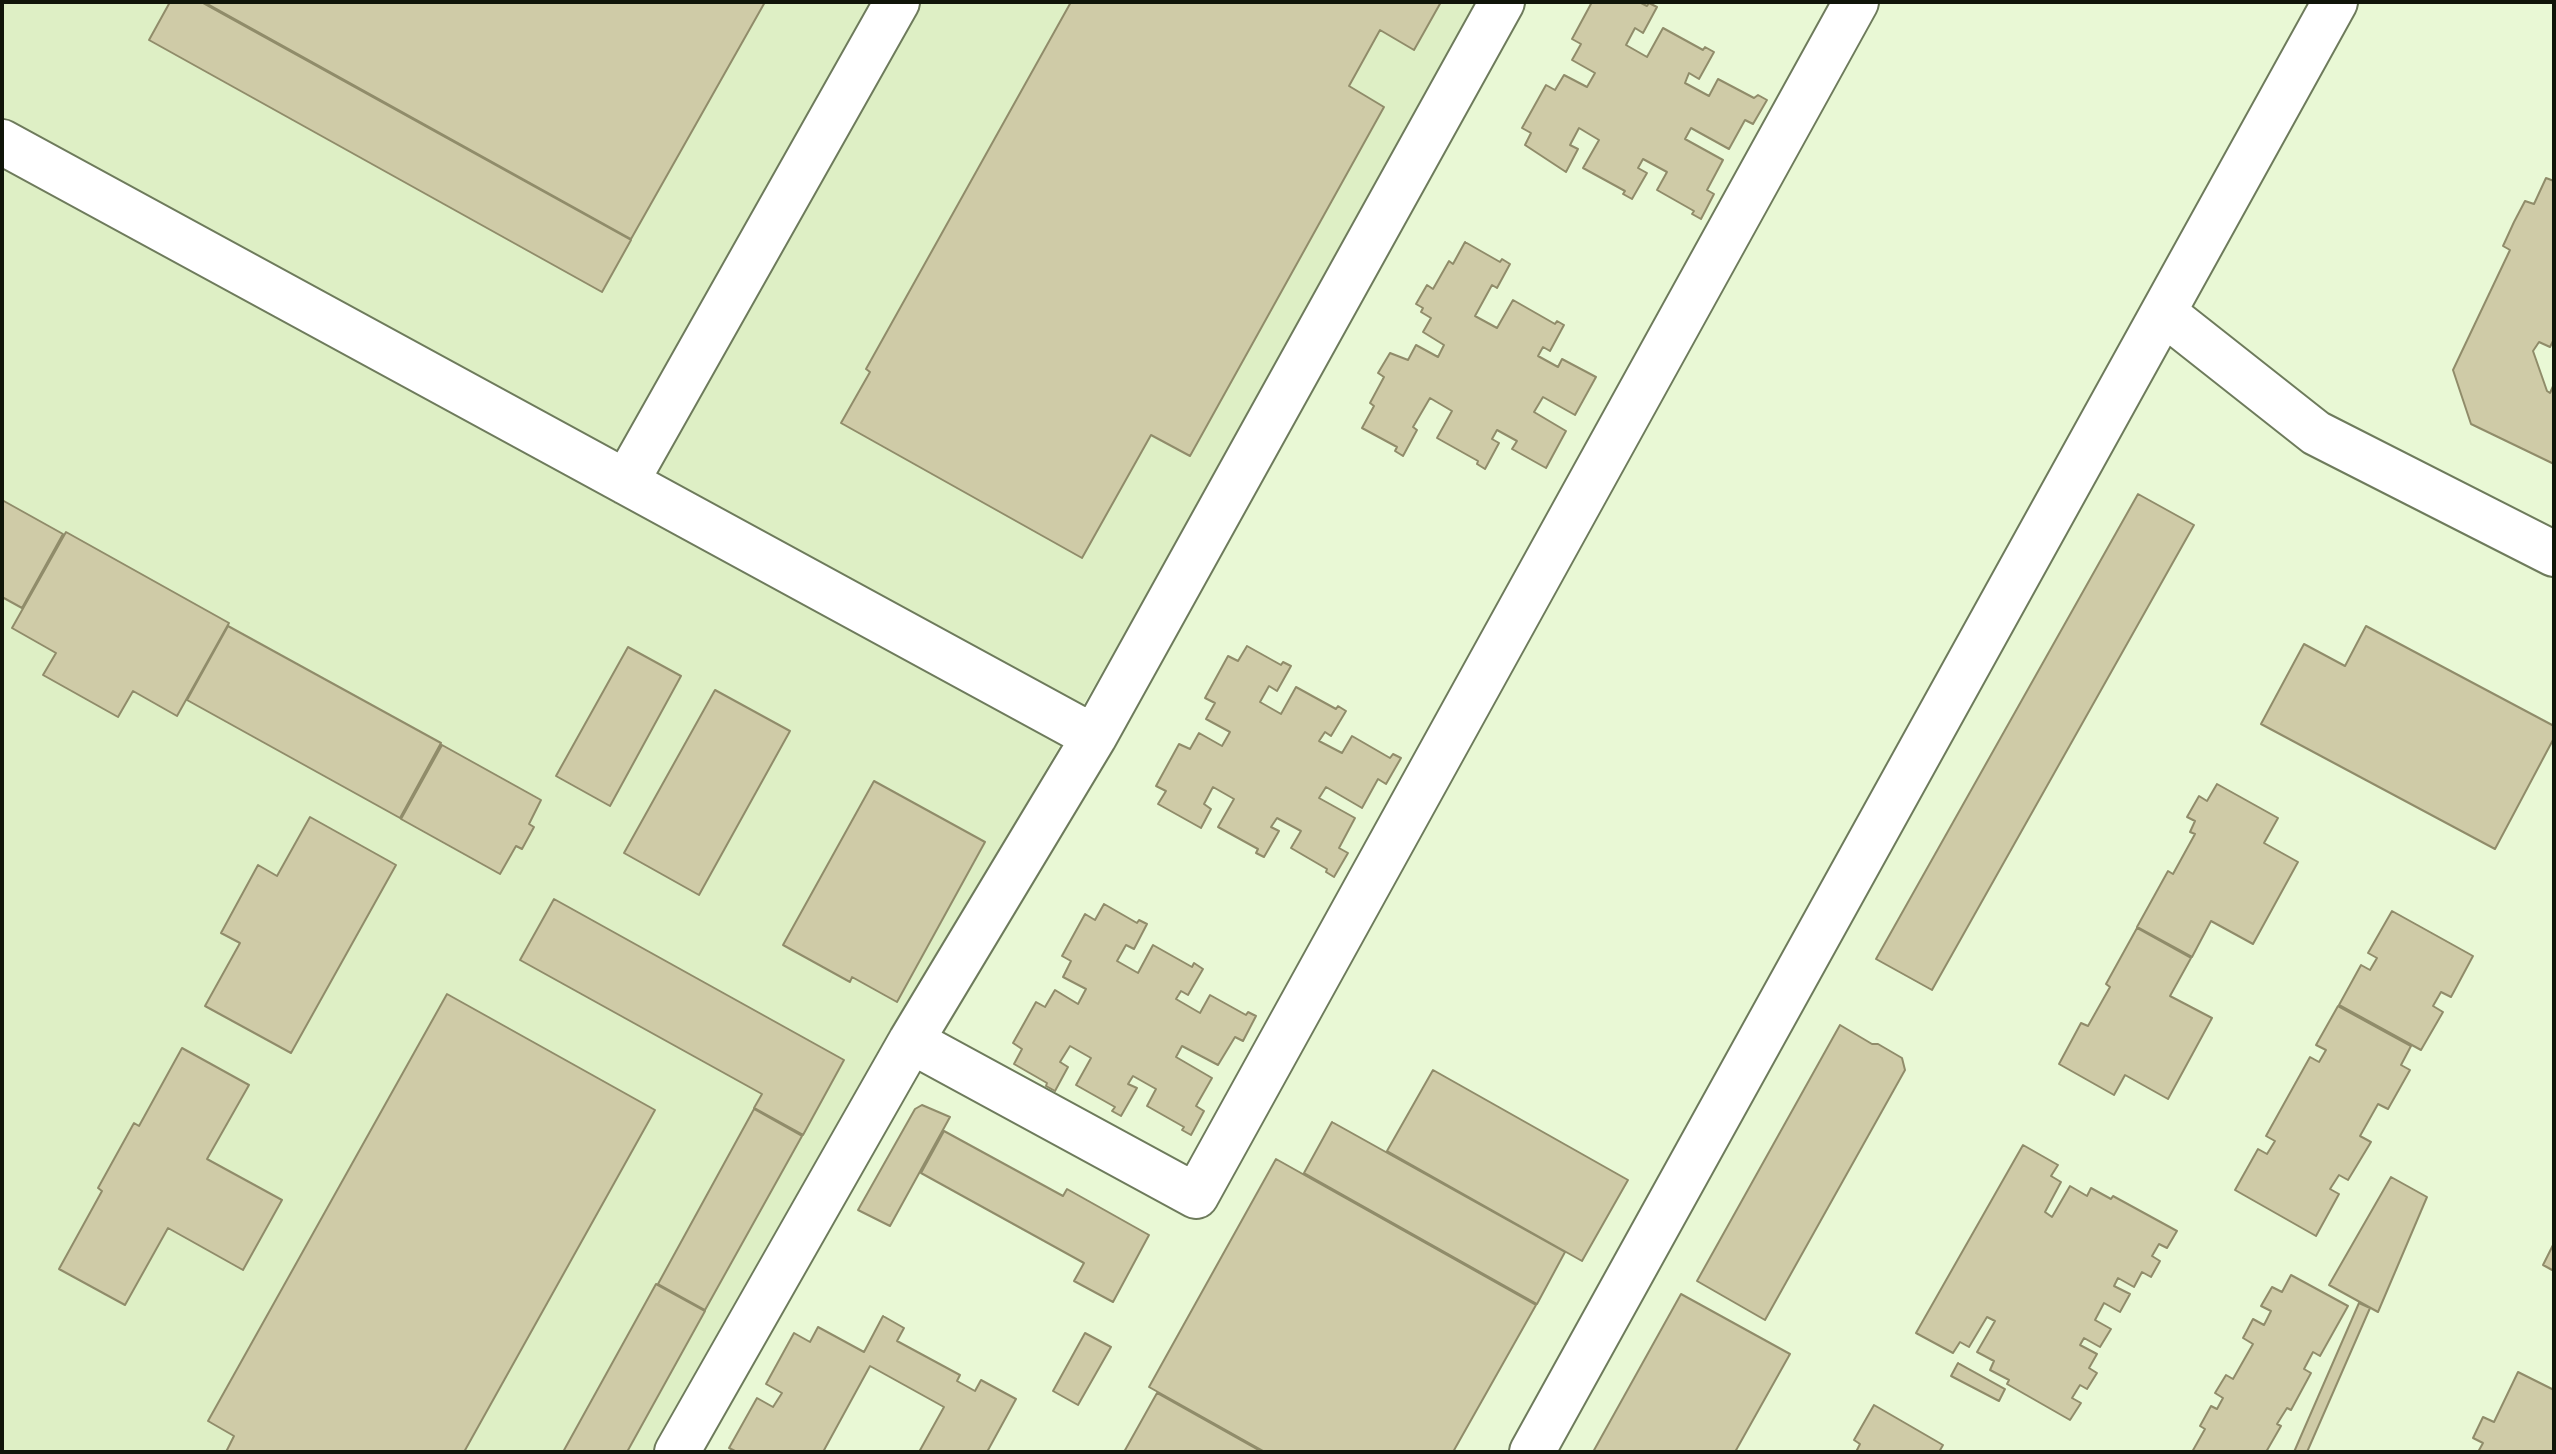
<!DOCTYPE html>
<html>
<head>
<meta charset="utf-8">
<style>
  body { margin:0 }
  #map { position:relative; width:2556px; height:1454px; overflow:hidden; background:#e9f8d5; font-family:"Open Sans",sans-serif }
  canvas { display:block }
  .frame { position:absolute; inset:0; border:4px solid #101509; pointer-events:none }
</style>
</head>
<body>
<div id="map">
<canvas width="2556" height="1454"></canvas>
<div class="frame"></div>
</div>
<script>
const c = document.querySelector('canvas').getContext('2d');
c.lineJoin = 'round';
function paint(path, color) { c.fillStyle = color; c.fill(path, 'evenodd'); }
const poly = rows => new Path2D(rows.map(r => 'M' + r).join(''));
function trace(path, color, width, dash) { c.strokeStyle = color; c.lineWidth = width; c.lineCap = dash ? 'butt' : 'round'; c.setLineDash(dash || []); c.stroke(path); }
paint(poly([
  [2,2,1481,2,1313,308,651,1452,2,1452]
]), '#deefc5');
const building = poly([
  [170,2,201,2,631,240,602,292,149,40,170,2],
  [204,2,765,2,631,239,204,2],
  [1071,2,1441,2,1414,50,1380,30,1349,86,1384,107,1190,456,1151,435,1082,558,841,423,870,372,866,369,1071,2],
  [1592,2,1639,2,1647,6,1649,3,1657,7,1643,33,1635,28,1626,45,1647,57,1663,28,1703,50,1705,47,1714,52,1699,79,1689,73,1685,83,1709,96,1718,79,1754,98,1758,95,1767,100,1753,124,1745,120,1729,149,1691,128,1685,139,1723,160,1707,190,1714,194,1701,219,1692,214,1694,211,1657,190,1667,172,1643,159,1638,168,1647,173,1632,199,1623,194,1625,191,1583,168,1599,140,1579,128,1570,145,1578,149,1566,172,1525,145,1531,133,1522,128,1546,85,1555,90,1564,75,1587,87,1595,73,1572,60,1581,44,1572,39,1592,2],
  [2546,178,2554,181,2554,339,2550,347,2539,342,2533,351,2547,391,2550,393,2554,384,2554,464,2471,424,2453,370,2510,250,2503,246,2514,222,2525,201,2534,204,2546,178],
  [1465,242,1500,262,1502,259,1510,264,1497,288,1492,285,1475,316,1497,328,1513,300,1555,324,1557,321,1564,325,1550,351,1543,347,1538,356,1558,367,1562,359,1596,377,1575,415,1543,397,1534,412,1566,431,1546,468,1512,449,1517,441,1497,430,1492,439,1499,443,1485,469,1477,464,1478,461,1437,438,1452,411,1430,398,1413,427,1417,430,1403,456,1395,451,1397,447,1362,428,1374,406,1370,403,1384,377,1378,373,1390,353,1408,360,1416,345,1438,357,1444,345,1423,332,1431,318,1421,312,1423,308,1416,304,1427,285,1433,289,1449,261,1453,264,1465,242],
  [2138,494,2194,525,1932,990,1876,959,2138,494],
  [2,500,63,534,22,608,2,597,2,500],
  [66,532,229,623,177,716,133,691,118,717,43,675,56,653,12,628,66,532],
  [228,626,441,743,400,818,187,700,228,626],
  [2366,626,2554,726,2554,738,2495,849,2261,724,2304,644,2345,666,2366,626],
  [1247,646,1281,665,1283,662,1291,666,1277,691,1269,686,1260,702,1281,714,1296,687,1336,709,1338,706,1346,711,1331,736,1325,732,1319,741,1342,753,1352,736,1390,758,1393,754,1401,758,1386,784,1378,779,1362,808,1326,787,1319,798,1355,818,1339,848,1348,853,1334,877,1326,872,1327,869,1291,848,1301,831,1277,818,1271,827,1279,831,1264,857,1256,853,1258,849,1218,827,1234,799,1213,787,1204,804,1211,809,1201,828,1158,804,1166,791,1156,786,1179,744,1190,749,1199,733,1222,746,1230,732,1206,719,1215,703,1205,698,1228,656,1238,661,1247,646],
  [628,647,681,676,610,806,556,776,628,647],
  [715,690,790,731,699,895,624,853,715,690],
  [442,745,541,800,529,824,534,827,522,849,516,846,500,874,401,819,442,745],
  [874,781,985,842,897,1002,852,977,850,982,783,945,874,781],
  [2217,784,2278,818,2264,843,2298,862,2253,944,2211,921,2192,957,2137,927,2168,871,2173,874,2195,834,2190,832,2195,821,2187,817,2199,796,2207,801,2217,784],
  [310,817,396,865,291,1053,205,1006,240,943,221,933,258,865,277,876,310,817],
  [554,899,844,1060,803,1135,754,1108,762,1094,520,960,554,899],
  [1104,904,1137,923,1139,920,1147,924,1134,949,1126,945,1117,961,1138,973,1153,945,1192,967,1194,963,1203,969,1188,995,1181,991,1176,999,1200,1013,1210,995,1246,1015,1248,1012,1256,1016,1243,1041,1235,1037,1218,1065,1182,1046,1176,1057,1212,1078,1196,1106,1204,1111,1191,1135,1182,1130,1184,1127,1147,1106,1156,1089,1133,1076,1128,1084,1137,1088,1121,1116,1112,1111,1115,1107,1076,1085,1091,1058,1070,1046,1060,1062,1068,1067,1055,1091,1046,1086,1047,1083,1014,1064,1022,1049,1013,1043,1036,1002,1045,1007,1055,990,1078,1004,1086,989,1063,977,1071,961,1062,956,1085,914,1095,920,1104,904],
  [2392,911,2473,956,2451,997,2441,992,2433,1006,2443,1012,2421,1050,2339,1005,2361,965,2370,970,2377,958,2368,953,2392,911],
  [2137,928,2191,958,2170,996,2212,1018,2168,1099,2125,1075,2114,1095,2059,1064,2081,1023,2088,1026,2110,987,2106,984,2137,928],
  [447,994,655,1110,464,1452,226,1452,234,1436,208,1421,447,994],
  [2338,1006,2411,1046,2401,1065,2410,1070,2388,1109,2378,1104,2360,1136,2371,1142,2348,1180,2339,1175,2330,1189,2339,1194,2316,1236,2235,1190,2258,1149,2267,1154,2275,1141,2266,1136,2310,1057,2319,1062,2326,1050,2316,1045,2338,1006],
  [1840,1025,1872,1044,1878,1044,1902,1058,1905,1070,1765,1320,1697,1281,1840,1025],
  [182,1048,249,1085,207,1159,282,1200,243,1270,168,1228,125,1305,59,1269,102,1191,98,1188,134,1123,139,1126,182,1048],
  [1433,1070,1628,1180,1582,1261,1387,1151,1433,1070],
  [922,1105,950,1117,890,1226,858,1210,915,1109,922,1105],
  [754,1109,802,1136,705,1310,658,1284,754,1109],
  [1332,1122,1565,1252,1537,1304,1304,1173,1332,1122],
  [944,1131,1063,1196,1067,1189,1149,1235,1113,1302,1074,1281,1084,1263,921,1173,944,1131],
  [2023,1145,2058,1165,2051,1176,2061,1182,2045,1212,2052,1217,2070,1186,2087,1196,2091,1188,2111,1199,2113,1196,2177,1231,2167,1248,2159,1244,2152,1256,2160,1261,2151,1277,2142,1272,2134,1287,2118,1278,2114,1286,2130,1294,2120,1312,2104,1303,2095,1320,2111,1329,2100,1347,2084,1338,2080,1345,2097,1354,2089,1368,2097,1373,2087,1389,2080,1385,2072,1398,2081,1403,2070,1420,2007,1384,2009,1380,1990,1370,1994,1361,1977,1352,1995,1321,1987,1317,1969,1347,1960,1342,1953,1353,1916,1333,2023,1145],
  [1276,1159,1536,1305,1453,1452,1265,1452,1149,1387,1276,1159],
  [2391,1177,2427,1197,2378,1312,2329,1285,2391,1177],
  [2554,1243,2554,1271,2543,1265,2554,1243],
  [2291,1275,2348,1306,2320,1356,2313,1352,2304,1369,2311,1373,2291,1410,2287,1408,2277,1424,2281,1426,2266,1452,2192,1452,2205,1429,2200,1426,2211,1406,2217,1409,2223,1398,2215,1393,2226,1375,2233,1379,2253,1344,2243,1338,2253,1319,2264,1325,2271,1311,2261,1306,2272,1287,2282,1292,2291,1275],
  [656,1284,705,1311,627,1452,563,1452,656,1284],
  [1681,1294,1790,1354,1735,1452,1593,1452,1681,1294],
  [2359,1303,2370,1308,2307,1452,2294,1452,2359,1303],
  [883,1316,904,1328,897,1341,960,1375,957,1381,975,1391,981,1380,1016,1399,987,1452,919,1452,944,1407,870,1366,823,1452,737,1452,729,1448,757,1398,773,1407,782,1393,766,1384,794,1333,810,1342,818,1327,864,1352,883,1316],
  [1085,1333,1111,1347,1078,1405,1053,1391,1085,1333],
  [1958,1363,2005,1389,1999,1401,1951,1376,1958,1363],
  [2518,1372,2554,1390,2554,1452,2478,1452,2483,1443,2473,1438,2483,1417,2494,1422,2518,1372],
  [1157,1393,1262,1452,1124,1452,1157,1393],
  [1874,1405,1943,1445,1939,1452,1856,1452,1860,1444,1854,1440,1874,1405]
]);
paint(building, '#cfcba7');
trace(building, '#908c6a', 2);
const street = poly([
  [2,142,1094,737],
  [2164,313,2316,433,2554,554],
  [626,482,897,2],
  [911,1041,1196,1196,1856,2],
  [677,1452,911,1041,1094,737,1502,2]
]);
const secondary = poly([
  [1532,1452,2335,2]
]);
trace(street, '#6e7b5c', 48);
trace(secondary, '#6e7b5c', 48);
trace(street, '#fff', 44);
trace(secondary, '#fff', 44);
</script>
</body>
</html>
